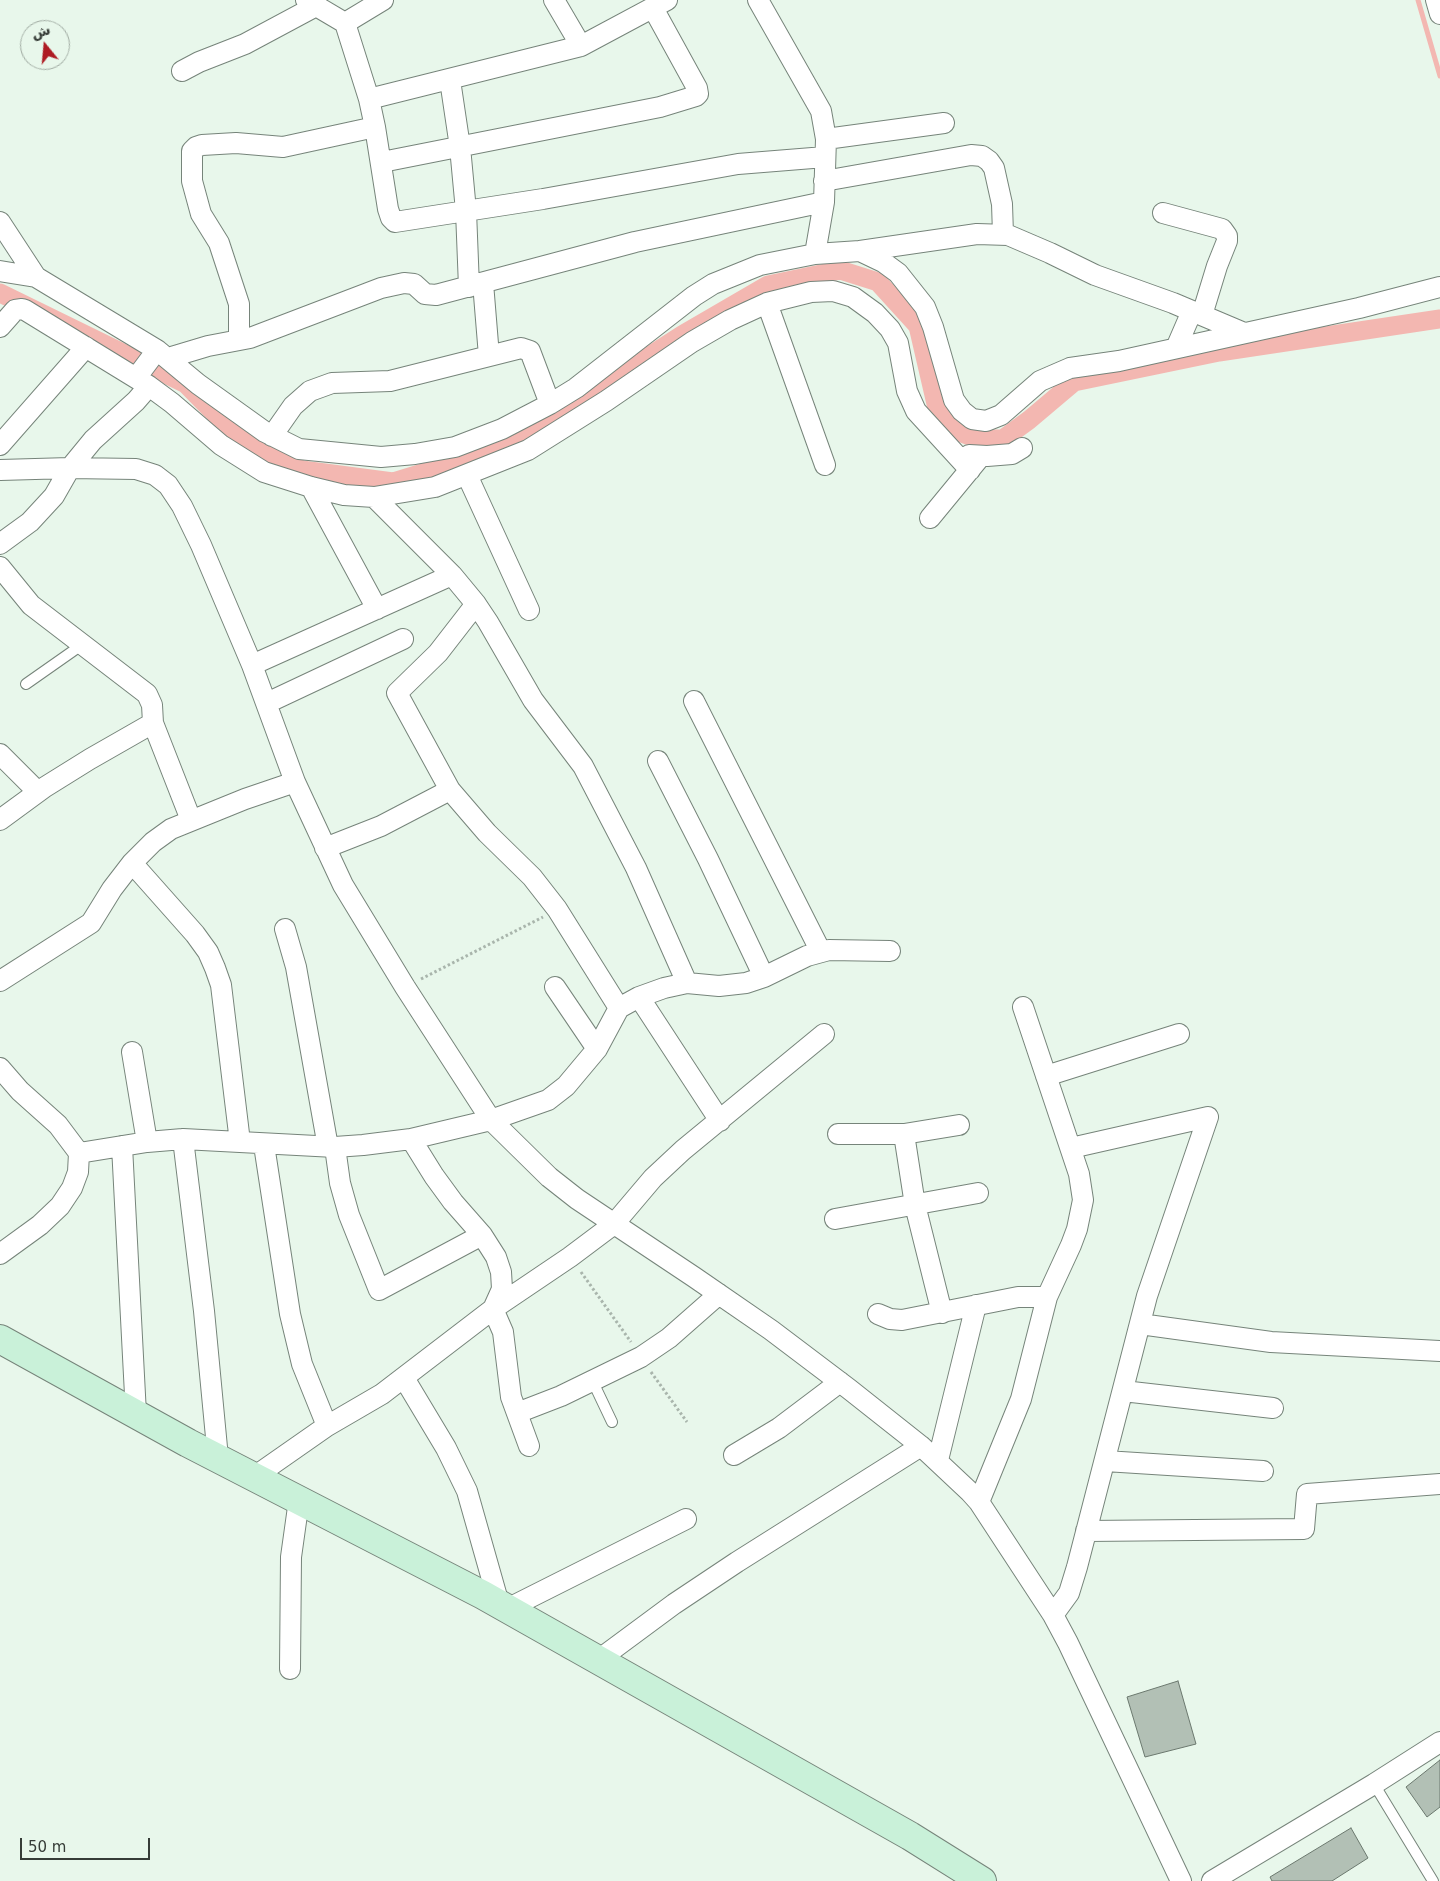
<!DOCTYPE html>
<html>
<head>
<meta charset="utf-8">
<style>
  body { margin:0 }
  #map { position:relative; width:1440px; height:1881px; overflow:hidden; background:#e8f7eb; font-family:"DejaVu Sans","Noto Sans Arabic",sans-serif }
  canvas { display:block }
  .north { position:absolute; left:20px; top:20px; width:50px; height:50px; box-sizing:border-box; background:#e8f7eb; border:1px solid #a1aca3; border-radius:50%; rotate:343deg; font-size:14px; font-weight:700; line-height:20px; text-align:center; color:#363c37 }
  .north::after { content:''; display:block; margin:auto; width:18px; height:22px; background:#ae1b23; clip-path:polygon(50% 0,100% 100%,50% 72%,0 100%) }
  .scale { position:absolute; left:20px; top:1838px; width:130px; height:22px; box-sizing:border-box; border:2px solid #363c37; border-top:0; padding-left:6px; font-size:15px; line-height:18px; white-space:nowrap; color:#363c37; -webkit-text-stroke:4px #e8f7eb; paint-order:stroke }
</style>
</head>
<body>
<div id="map">
<canvas width="1440" height="1881"></canvas>
<div class="north">ش</div>
<div class="scale">50 m</div>
</div>
<script>
const c = document.querySelector('canvas').getContext('2d');
c.lineJoin = 'round';
const poly = rows => new Path2D(rows.map(r => 'M' + r).join(''));
function trace(path, color, width, dash) { c.strokeStyle = color; c.lineWidth = width; c.lineCap = dash ? 'butt' : 'round'; c.setLineDash(dash || []); c.stroke(path); }
function paint(path, color) { c.fillStyle = color; c.fill(path, 'evenodd'); }
trace(poly([
  [1418,0,1440,76]
]), '#f3b7b1', 5);
trace(poly([
  [0,293,186,384,234,433,302,470,393,482,510,446,682,335,768,285,840,270,878,282,918,326,937,408,957,431,978,439,1003,439,1029,420,1074,382,1219,352,1440,319]
]), '#f3b7b1', 19);
const building = poly([
  [1178,1681,1196,1744,1145,1757,1127,1697,1178,1681],
  [1440,1760,1440,1807,1427,1817,1406,1787,1440,1760],
  [1351,1828,1368,1858,1332,1881,1272,1881,1270,1877,1351,1828]
]);
paint(building, '#b2c0b5');
trace(building, '#6b786e', 1);
const lane = poly([
  [26,684,83,644],
  [593,1382,612,1422],
  [1374,1784,1433,1881]
]);
const street = poly([
  [306,0,345,23,369,99,375,127,388,209,391,218,395,222,543,199,738,164,825,157],
  [554,0,581,46],
  [758,0,821,111,826,139,824,202,815,254],
  [1436,0,1440,14],
  [345,23,383,0],
  [182,71,199,62,245,44,316,6],
  [450,80,460,147,466,211,469,287],
  [369,99,581,46,667,0],
  [826,139,944,123],
  [382,162,660,107,696,96,698,94,697,88,653,8],
  [824,181,971,155,982,156,989,161,994,168,1002,204,1003,234],
  [1163,213,1222,229,1227,236,1227,241,1217,266,1202,315],
  [0,222,36,277,157,350],
  [860,251,977,234,1008,235,1050,253,1095,275,1173,303,1244,333],
  [0,271,36,277],
  [483,283,489,356],
  [767,303,825,465],
  [0,327,15,310,22,309,25,310,149,386,172,403,221,445,264,472,311,487,344,495,374,497,435,487,528,450,606,401,692,342,730,320,767,303,811,292,833,291,853,297,875,313,890,329,898,343,907,391,916,411,970,470],
  [239,340,239,304,219,243,201,214,192,181,192,151,196,147,202,145,236,143,283,147,375,127],
  [1176,348,1192,311],
  [168,358,208,346,250,338,381,288,404,283,414,284,425,294,436,295,635,242,824,202],
  [136,378,157,350,198,384,265,432,299,449,381,457,415,454,455,447,502,429,550,404,576,388,694,296,713,284,760,265,815,254,860,251,883,262,898,273,925,307,933,327,954,400,962,411,972,419,986,421,1001,415,1040,381,1070,368,1119,361,1359,308,1440,287],
  [272,436,293,406,310,391,332,383,390,381,521,348,530,351,550,404],
  [0,445,86,347],
  [969,455,987,456,1012,454,1022,448],
  [0,470,70,468,136,469,155,475,168,485,182,506,201,545,252,665,295,782,343,885,405,987,491,1120,549,1177,577,1199,694,1277,771,1330,849,1389,921,1446,970,1492,979,1502,1053,1615,1068,1643,1181,1881],
  [467,475,529,610],
  [311,487,377,609],
  [374,497,452,575,476,604,488,622,533,700,583,766,636,868,687,983,664,988,639,997,619,1008,557,909,532,877,487,833,450,790,397,693,438,653,476,604],
  [930,518,981,456],
  [0,544,30,522,54,496,70,468,93,440,136,401,149,386],
  [0,567,31,605,147,694,152,705,153,723,191,820],
  [252,665,452,575],
  [694,701,821,952],
  [267,703,403,639],
  [0,754,38,792],
  [658,761,708,859,764,977],
  [0,820,45,787,90,759,153,723],
  [325,848,381,826,450,790],
  [132,863,195,934,208,952,215,968,221,985,240,1142],
  [285,929,296,967,328,1147],
  [0,981,91,923,112,889,132,863,153,842,171,829,245,799,295,782],
  [687,983,719,986,746,983,764,977,807,956,829,950,890,951],
  [555,987,597,1049],
  [639,997,720,1121],
  [132,1052,147,1142],
  [0,1068,20,1091,58,1125,79,1153,78,1172,72,1188,60,1206,40,1225,0,1254],
  [1046,1076,1179,1034],
  [838,1134,904,1134,959,1125],
  [904,1134,915,1205,942,1313],
  [183,1139,204,1311,218,1458],
  [411,1139,434,1176,453,1202,482,1235,496,1257,501,1272,502,1289,493,1309,503,1332,511,1397,529,1446],
  [264,1145,290,1314,302,1364,327,1426],
  [122,1146,136,1414],
  [335,1147,340,1183,349,1215,379,1290,482,1235],
  [79,1153,147,1142,183,1139,335,1147,363,1145,411,1139,491,1120,548,1100,566,1086,597,1049,619,1008],
  [835,1219,978,1193],
  [878,1314,890,1319,902,1320,1018,1297,1047,1297],
  [1140,1324,1271,1342,1440,1351],
  [404,1378,446,1448,467,1491,499,1604],
  [1123,1391,1273,1408],
  [517,1413,561,1396,641,1357,669,1338,719,1294],
  [734,1455,779,1428,840,1382],
  [938,1460,976,1305],
  [1105,1461,1263,1471],
  [254,1477,327,1426,382,1394,493,1309,570,1257,614,1224,653,1178,683,1150,824,1034],
  [979,1502,1021,1399,1047,1297,1071,1245,1077,1229,1083,1200,1079,1174,1023,1007],
  [1086,1531,1304,1529,1307,1494,1440,1484],
  [507,1609,686,1519],
  [1053,1615,1069,1593,1077,1567,1147,1296,1208,1117,1071,1148],
  [597,1661,674,1604,737,1562,921,1446],
  [290,1669,291,1557,299,1500],
  [1212,1881,1374,1784,1440,1742]
]);
const secondary = poly([
  [0,1339,188,1443,483,1595,910,1836,982,1881]
]);
trace(lane, '#76847a', 12);
trace(street, '#76847a', 22);
trace(secondary, '#76847a', 30);
trace(poly([
  [421,979,543,917],
  [581,1272,631,1342],
  [651,1372,687,1422]
]), '#a9b5ac', 3, [2.5, 2.5]);
trace(lane, '#fff', 10);
trace(street, '#fff', 20);
trace(secondary, '#c9f1d9', 28);
</script>
</body>
</html>
